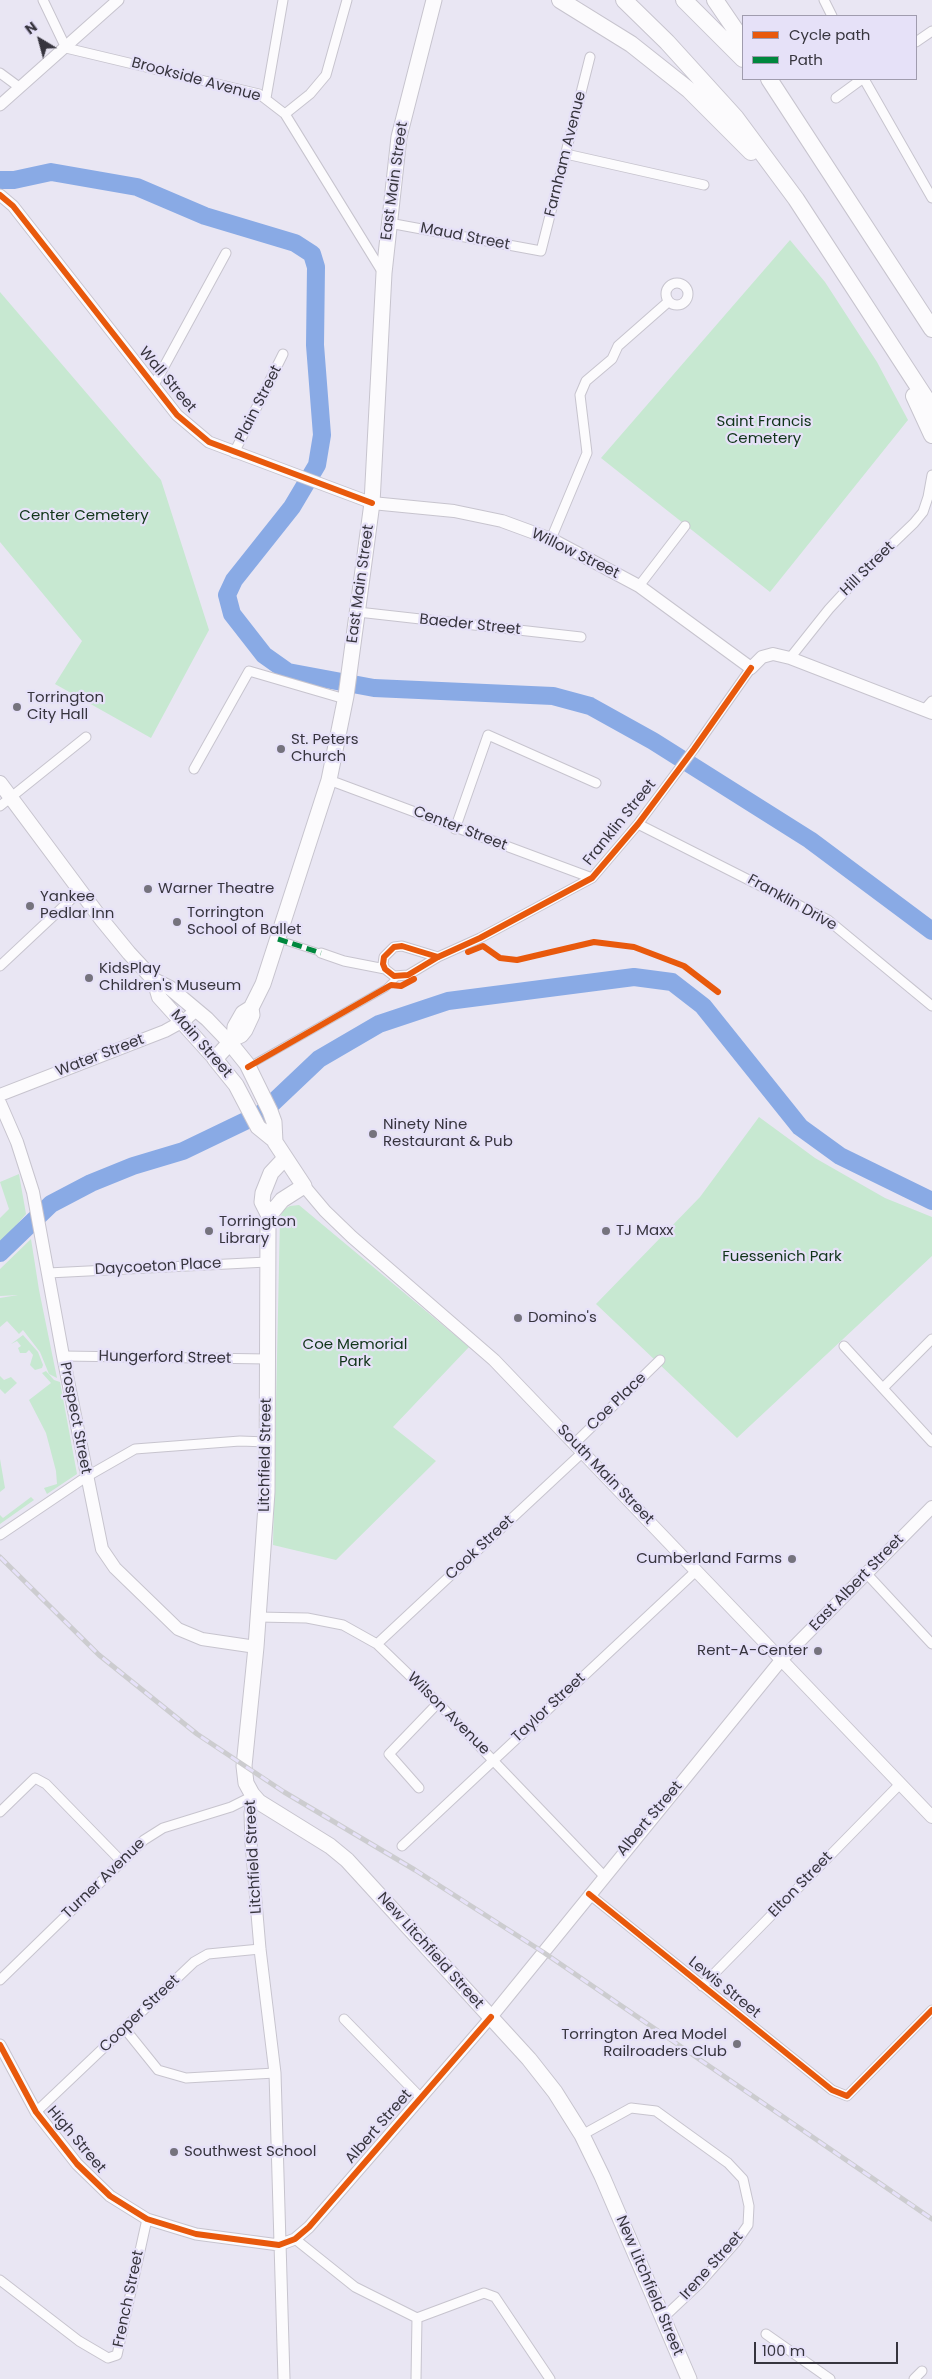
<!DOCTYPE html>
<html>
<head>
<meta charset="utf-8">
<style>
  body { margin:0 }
  #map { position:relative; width:932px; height:2379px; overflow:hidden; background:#e9e6f3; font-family:Poppins,sans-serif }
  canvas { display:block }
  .legend { position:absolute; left:742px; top:15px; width:175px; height:65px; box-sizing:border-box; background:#e6e1f8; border:1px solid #a09cae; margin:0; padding:6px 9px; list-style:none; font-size:15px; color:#37353e }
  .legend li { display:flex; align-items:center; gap:10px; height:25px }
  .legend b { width:25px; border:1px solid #a09cae }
  .north { position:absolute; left:15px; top:15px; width:50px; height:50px; -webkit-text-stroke:4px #e6e1f8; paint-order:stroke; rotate:323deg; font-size:14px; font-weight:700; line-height:20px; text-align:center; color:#37353e }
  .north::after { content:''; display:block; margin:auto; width:18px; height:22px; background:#37353e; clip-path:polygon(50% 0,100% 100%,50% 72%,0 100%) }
  .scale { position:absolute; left:754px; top:2342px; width:144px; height:22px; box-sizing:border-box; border:2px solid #37353e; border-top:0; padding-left:6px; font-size:15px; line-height:18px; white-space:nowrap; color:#37353e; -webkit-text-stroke:4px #e6e1f8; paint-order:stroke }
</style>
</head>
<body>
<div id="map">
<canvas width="932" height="2379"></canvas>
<ul class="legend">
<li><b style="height:6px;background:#e8590c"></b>Cycle path</li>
<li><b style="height:6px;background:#00873e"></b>Path</li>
</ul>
<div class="north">N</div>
<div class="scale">100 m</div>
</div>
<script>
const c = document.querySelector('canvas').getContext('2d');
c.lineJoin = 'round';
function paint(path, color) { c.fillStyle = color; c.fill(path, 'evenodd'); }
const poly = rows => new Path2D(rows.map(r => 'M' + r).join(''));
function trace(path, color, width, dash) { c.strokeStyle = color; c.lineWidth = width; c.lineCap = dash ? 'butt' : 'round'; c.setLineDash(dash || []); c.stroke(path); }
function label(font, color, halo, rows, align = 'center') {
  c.font = font + ' Poppins,sans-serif'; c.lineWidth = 4.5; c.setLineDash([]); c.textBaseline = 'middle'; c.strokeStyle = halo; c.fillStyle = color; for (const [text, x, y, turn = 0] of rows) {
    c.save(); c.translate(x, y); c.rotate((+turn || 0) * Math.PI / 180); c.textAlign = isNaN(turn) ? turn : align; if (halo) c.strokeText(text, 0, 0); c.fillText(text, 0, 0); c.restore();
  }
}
paint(poly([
  [790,240,825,282,877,362,908,420,770,592,601,458],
  [0,292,161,480,209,630,151,738,55,684,82,641,0,542],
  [759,1117,815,1158,885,1198,932,1217,932,1256,737,1438,596,1304,700,1197],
  [19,1174,26,1214,0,1244,0,1218,9,1209,0,1182],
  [299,1205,469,1347,393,1427,436,1461,336,1560,273,1545,280,1217,284,1209,290,1206],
  [31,1239,39,1290,57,1378,49,1374,40,1352,23,1330,19,1334,7,1321,0,1327,0,1298,18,1295,0,1296,0,1269],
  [23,1335,38,1352,43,1365,42,1368,35,1370,30,1365,33,1355,29,1350,26,1353,20,1353,18,1348,21,1346,17,1341,11,1344],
  [46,1371,54,1380,60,1382,77,1474,47,1494,44,1488,57,1484,56,1471,46,1433,29,1400,51,1383,42,1373],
  [0,1376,4,1380,11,1377,17,1383,5,1394,0,1389],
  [0,1459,5,1488,0,1492],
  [31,1497,34,1500,0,1524,0,1515,3,1518]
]), '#c7e8d1');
trace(poly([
  [0,180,14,180,51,172,137,187,205,216,295,243,312,254,316,267,315,345,322,435,317,465,292,507,234,580,227,595,232,614,264,655,288,672,374,688,553,696,590,706,653,741,810,840,932,931],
  [0,1253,51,1204,91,1183,133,1166,183,1151,262,1113,319,1059,379,1024,448,1001,634,977,672,982,703,1006,800,1127,840,1156,932,1201]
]), '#89aae5', 18);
const pedestrian = poly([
  [278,939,321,953],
  [249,1066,386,988,398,976]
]);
const minor = poly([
  [43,0,66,48,259,94,285,114,383,273],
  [824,0,832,16],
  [916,42,932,31],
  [0,73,19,87],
  [864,79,932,198],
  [266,98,283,0],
  [836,98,862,79],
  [285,114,310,94,326,75,347,0],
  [566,154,704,185],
  [389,223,541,251,590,57],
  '666 294a11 11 0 1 1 22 0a11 11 0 1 1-22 0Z',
  [154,385,226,253],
  [234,453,283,354],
  [551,539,587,453,580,395,586,381,612,359,618,346,668,302],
  [639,586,685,526],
  [358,612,581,637],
  [790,658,829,609,865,570,914,523,923,512,928,497,932,475],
  [924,710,932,701],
  [194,769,249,671,345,699],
  [329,780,592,878],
  [0,806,86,737],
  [638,824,828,920,932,1006],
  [455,829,488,735,596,783],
  [321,953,344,961,385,969],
  [438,957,402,946,394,947,384,957,383,964,385,969,394,976,408,975,438,957,480,938,592,878,638,824,694,749,751,668],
  [0,966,80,891],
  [48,1273,267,1262],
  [844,1346,932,1442],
  [63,1356,268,1359],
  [883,1388,932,1339],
  [575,1443,660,1360],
  [0,1535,86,1477,135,1449,240,1441,267,1442],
  [866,1573,932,1644],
  [258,1617,307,1618,343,1625,377,1644,438,1703,604,1876],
  [377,1644,583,1452],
  [419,1788,389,1754,438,1703],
  [0,1812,35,1778,46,1784,122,1862],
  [402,1846,696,1571],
  [589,1894,832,2090,847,2096,932,2010],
  [0,1980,144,1840,163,1828,231,1807,253,1796],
  [702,1986,900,1784],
  [344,2019,421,2098],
  [125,2029,158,2070,186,2078,275,2073],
  [36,2112,194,1962,208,1954,260,1949],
  [582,2135,631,2108,656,2111,728,2163,743,2179,749,2206,748,2225,736,2242,699,2284,663,2318],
  [295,2239,355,2287,417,2318],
  [0,2280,79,2341,108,2358,117,2355,147,2219],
  [766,2334,830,2379],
  [416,2379,417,2318,484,2293,495,2297,550,2379],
  [914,2379,922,2371]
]);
const tertiary = poly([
  [0,105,118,0],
  [0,195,13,206,177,415,209,442,372,503],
  [253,1796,250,1813,251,1843,260,1949,275,2073,284,2379],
  [0,2045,36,2112,77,2164,110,2196,147,2219,196,2234,279,2245,295,2239,309,2227,491,2017]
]);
const secondary = poly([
  [372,503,454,511,502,521,551,539,639,586,751,668,762,657,773,654,790,658,932,713],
  [0,1095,165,1031,185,1020,196,1010],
  [0,1103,17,1142,33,1192,63,1356,102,1549,115,1568,178,1629,202,1639,256,1647],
  [304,1186,325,1211,352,1237,494,1360,932,1817],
  [491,2017,782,1659,932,1507]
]);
const primary = poly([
  [0,783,102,920,129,953,154,980,170,988,207,1019,230,1043],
  [154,980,159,997,215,1059]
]);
const trunk = poly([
  [234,1038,241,1035,245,1030,252,1015,251,1008],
  [230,1043,247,1064,270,1111,274,1122,275,1142,304,1186,282,1200,269,1216,268,1222,267,1492,256,1647,244,1766,246,1783,252,1794,259,1802,330,1846,347,1860,529,2059,555,2092,582,2135,602,2176,689,2379],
  [274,1140,258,1127,236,1085,215,1059,234,1038,235,1027,243,1013,251,1008,263,984,329,780,346,696,372,503,384,273,399,137,434,0],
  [269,1216,262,1202,263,1193,271,1173,285,1158]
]);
const motorway = poly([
  [560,0,631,44,689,90,751,152],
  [624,0,667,42,736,118,796,199,932,408],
  [684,0,743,59],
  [715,0,743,41],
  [769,79,932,329],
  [914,396,932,435]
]);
trace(pedestrian, '#c7c4ce', 8);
trace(minor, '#c7c4ce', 11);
trace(tertiary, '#c7c4ce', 13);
trace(secondary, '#c7c4ce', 14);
trace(primary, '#c7c4ce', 16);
trace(trunk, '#c7c4ce', 17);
trace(motorway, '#c7c4ce', 18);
trace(pedestrian, '#fcfbfd', 6);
trace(minor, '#fcfbfd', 9);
trace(tertiary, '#fcfbfd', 11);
trace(secondary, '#fcfbfd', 12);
trace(primary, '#fcfbfd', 14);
trace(trunk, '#fcfbfd', 15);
trace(motorway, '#fcfbfd', 16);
const rail = poly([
  [0,1557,99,1655,197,1734,284,1792,415,1870,543,1952,932,2219]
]);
trace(rail, '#cccccf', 5);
trace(rail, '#e6e1f8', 3, [9]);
trace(poly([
  [278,939,321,953]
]), '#00873e', 5, [10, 5]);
trace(poly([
  [0,195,13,206,177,415,209,442,372,503],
  [468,952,483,946,500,958,517,960,594,942,634,947,684,966,718,992],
  [438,957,402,946,394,947,384,957,383,964,385,969,394,976,408,975,438,957,480,938,592,878,638,824,694,749,751,668],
  [248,1067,391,985,401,986,414,979],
  [589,1894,832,2090,847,2096,932,2010],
  [0,2045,36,2112,77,2164,110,2196,147,2219,196,2234,279,2245,295,2239,309,2227,491,2017]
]), '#e8590c', 6);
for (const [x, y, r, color] of [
  [17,707,5,"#75737d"],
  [281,749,5,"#75737d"],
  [148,889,5,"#75737d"],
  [30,906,5,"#75737d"],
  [177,922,5,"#75737d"],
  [89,978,5,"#75737d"],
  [373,1134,5,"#75737d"],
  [209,1231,5,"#75737d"],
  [606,1231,5,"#75737d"],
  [518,1318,5,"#75737d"],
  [792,1559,5,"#75737d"],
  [818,1651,5,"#75737d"],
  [737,2044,5,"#75737d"],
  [174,2152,5,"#75737d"]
]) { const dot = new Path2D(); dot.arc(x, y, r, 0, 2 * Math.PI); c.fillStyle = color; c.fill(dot); trace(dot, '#e6e1f8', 2); }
label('15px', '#37353e', '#e6e1f8', [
  ["Brookside Avenue",196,80,15],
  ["Farnham Avenue",566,154,-76],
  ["East Main Street",395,181,-82],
  ["Maud Street",465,237,11],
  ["Wall Street",167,380,50],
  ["Plain Street",259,404,-63],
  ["Willow Street",575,554,26],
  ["Hill Street",868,569,-45],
  ["East Main Street",361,584,-82],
  ["Baeder Street",470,625,6],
  ["Franklin Street",620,823,-51],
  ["Center Street",460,829,21],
  ["Franklin Drive",792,903,29],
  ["Main Street",201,1044,49],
  ["Water Street",100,1056,-21],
  ["Daycoeton Place",158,1267,-3],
  ["Hungerford Street",165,1358,1],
  ["Coe Place",617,1402,-44],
  ["Prospect Street",75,1418,79],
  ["Litchfield Street",266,1455,-89],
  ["South Main Street",605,1475,46],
  ["Cook Street",480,1548,-43],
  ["East Albert Street",857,1583,-46],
  ["Taylor Street",549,1708,-43],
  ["Wilson Avenue",448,1714,45],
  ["Albert Street",650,1819,-50],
  ["Litchfield Street",254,1857,-93],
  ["Turner Avenue",104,1879,-44],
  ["Elton Street",801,1885,-46],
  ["New Litchfield Street",430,1951,48],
  ["Lewis Street",724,1988,39],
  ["Cooper Street",140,2014,-44],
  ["Albert Street",379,2127,-49],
  ["High Street",76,2140,50],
  ["Irene Street",712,2266,-48],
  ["New Litchfield Street",649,2286,67],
  ["French Street",129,2299,-78]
]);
label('15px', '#103419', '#e6e1f8', [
  ["Saint Francis",764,422],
  ["Cemetery",764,439],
  ["Center Cemetery",84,516],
  ["Fuessenich Park",782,1257],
  ["Coe Memorial",355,1345],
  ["Park",355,1362]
]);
label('15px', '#37353e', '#e6e1f8', [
  ["Torrington",27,698],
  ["City Hall",27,715],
  ["St. Peters",291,740],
  ["Church",291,757],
  ["Warner Theatre",158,889],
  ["Yankee",40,897],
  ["Pedlar Inn",40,914],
  ["Torrington",187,913],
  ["School of Ballet",187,930],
  ["KidsPlay",99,969],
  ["Children's Museum",99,986],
  ["Ninety Nine",383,1125],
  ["Restaurant & Pub",383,1142],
  ["Torrington",219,1222],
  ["Library",219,1239],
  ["TJ Maxx",616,1231],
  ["Domino's",528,1318],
  ["Cumberland Farms",782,1559,"right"],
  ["Rent-A-Center",808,1651,"right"],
  ["Torrington Area Model",727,2035,"right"],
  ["Railroaders Club",727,2052,"right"],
  ["Southwest School",184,2152]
], 'left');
</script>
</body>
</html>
